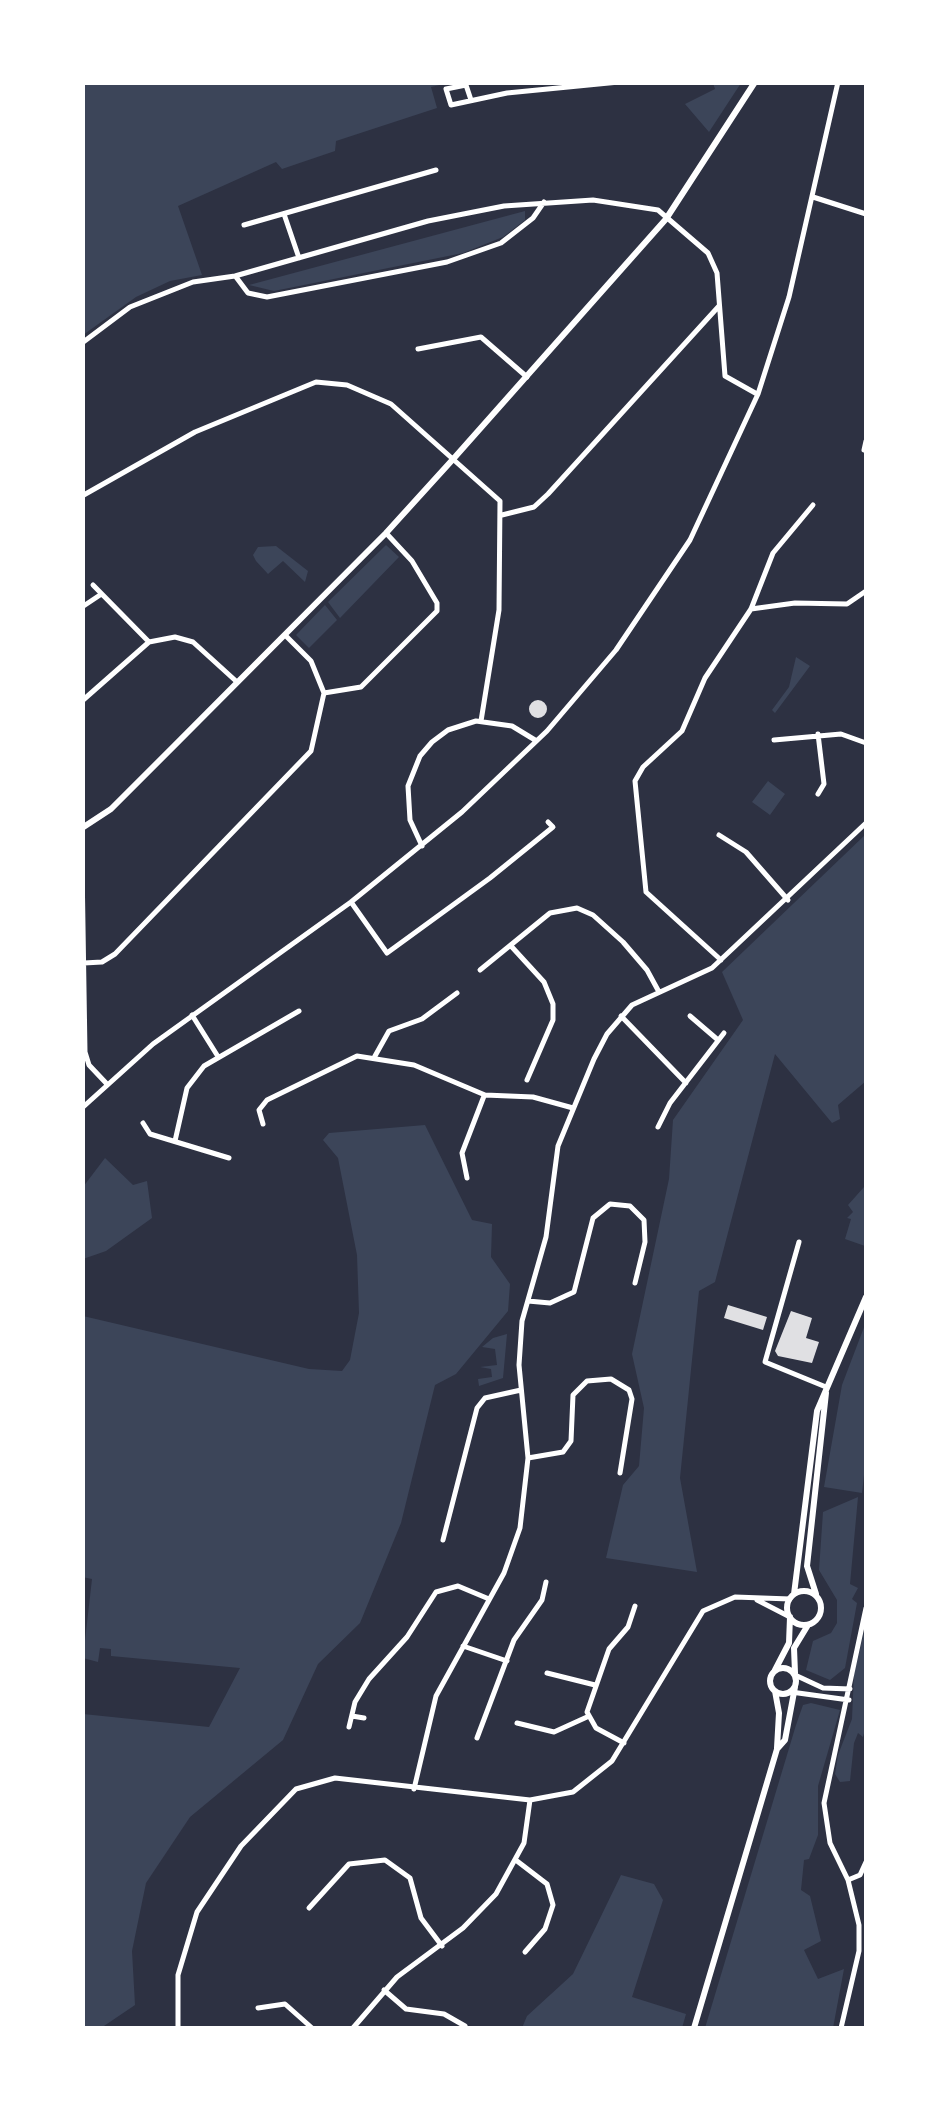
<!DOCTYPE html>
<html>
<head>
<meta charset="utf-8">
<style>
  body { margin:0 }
  #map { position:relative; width:949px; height:2111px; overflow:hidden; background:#2d3142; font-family:"Playfair Display",serif }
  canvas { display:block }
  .frame { position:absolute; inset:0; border:85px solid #fff; pointer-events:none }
</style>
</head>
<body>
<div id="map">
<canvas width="949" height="2111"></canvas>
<div class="frame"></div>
</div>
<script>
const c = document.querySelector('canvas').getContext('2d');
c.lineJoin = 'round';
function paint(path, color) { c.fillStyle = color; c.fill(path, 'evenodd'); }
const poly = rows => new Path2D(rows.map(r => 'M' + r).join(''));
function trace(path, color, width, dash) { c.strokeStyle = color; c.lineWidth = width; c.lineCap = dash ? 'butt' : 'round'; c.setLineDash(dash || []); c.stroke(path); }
paint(poly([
  [83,82,448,82,448,83,431,87,437,108,336,141,335,151,282,169,276,162,178,206,202,275,170,281,136,297,83,335],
  [713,83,741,83,709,132,685,104,715,89],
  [525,211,525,220,503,237,463,253,274,291,249,285],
  [386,545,399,557,340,618,328,602],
  [276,546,308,571,305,582,283,561,268,574,256,561,253,555,258,547],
  [325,605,337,620,309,648,296,635],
  [796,657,810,666,775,713,772,710,789,687],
  [768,781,785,794,770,815,752,802],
  [866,834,866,1081,838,1105,840,1119,832,1123,775,1054,715,1282,699,1291,680,1478,697,1572,606,1558,623,1485,639,1466,644,1408,632,1354,669,1179,673,1120,743,1020,722,972],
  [425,1125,472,1220,492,1224,491,1257,510,1284,508,1311,456,1374,435,1385,401,1523,360,1623,318,1664,283,1740,190,1817,146,1883,132,1951,135,2005,101,2028,83,2028,83,1714,209,1727,240,1668,111,1656,111,1649,100,1648,98,1662,83,1658,92,1579,82,1577,83,1316,309,1369,342,1371,350,1360,359,1313,357,1255,338,1158,323,1140,329,1133],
  [105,1158,133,1185,147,1181,152,1218,106,1251,83,1259,83,1187],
  [864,1187,866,1189,865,1246,845,1239,851,1219,847,1218,853,1212,848,1205],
  [866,1322,866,1457,862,1493,824,1487,842,1385],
  [507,1334,503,1378,479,1386,478,1379,492,1377,491,1369,480,1367,497,1365,495,1349,482,1347,493,1338],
  [858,1497,850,1584,858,1588,852,1599,857,1603,845,1668,830,1680,806,1670,813,1641,831,1633,837,1623,837,1600,819,1570,823,1512],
  [866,1624,866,1726,863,1737,858,1733,854,1743,850,1781,840,1782,835,1774,838,1755,852,1719,854,1674],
  [811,1703,840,1710,818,1786,818,1835,809,1859,804,1860,801,1890,810,1896,821,1941,804,1950,818,1979,844,1969,833,2028,705,2028,796,1725,803,1705],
  [621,1875,654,1884,663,1900,632,1997,686,2014,682,2028,522,2028,527,2016,573,1974]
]), '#3c4559');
paint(poly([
  '529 709a9 9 0 1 1 18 0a9 9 0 1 1-18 0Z',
  [728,1305,767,1317,763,1330,724,1318],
  [791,1311,812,1318,806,1338,819,1342,812,1363,778,1356,775,1351]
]), '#e0e0e3');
trace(poly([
  [471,100,466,85,446,89,451,105,507,93,619,82],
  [813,197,866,214],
  [284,214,299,258],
  [244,225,436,170],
  [236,277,248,293,267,297,447,262,501,243,533,218,544,202],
  [82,343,130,307,193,282,235,276,428,221,504,206,593,200,658,210,708,253,717,273,725,376,757,394],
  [418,349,481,337,527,377],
  [864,450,866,441],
  [82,496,195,432,316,382,347,385,391,404,500,501,499,610,481,721],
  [502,515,534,507,548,494,719,306],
  [93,585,149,642,175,637,193,642,237,682],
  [82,607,100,595],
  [751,609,795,603,847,604,866,591],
  [324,693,361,687,437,611,437,603,412,561,386,533],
  [82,701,149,642],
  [774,740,841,734,866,743],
  [818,794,824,784,818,734],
  [719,835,746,852,788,900],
  [422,846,410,820,408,786,420,756,432,742,448,730,476,721,512,726,535,740],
  [82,864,85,1052,89,1065,106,1083],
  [351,902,387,953,490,878,553,827,548,822],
  [511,946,544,982,553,1004,553,1020,527,1080],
  [721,960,646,892,635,781,643,767,682,731,705,678,751,609,773,553,813,505],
  [84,963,102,962,115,954,311,751,324,693,311,661,285,635],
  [480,970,550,913,577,908,593,915,623,942,647,970,659,992],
  [192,1015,217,1055],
  [621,1016,686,1083],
  [690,1016,718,1040],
  [375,1056,389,1031,422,1019,457,993],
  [82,1108,153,1044,351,902,462,812,547,731,616,650,690,540,758,394,789,297,838,82],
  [143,1123,150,1134,229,1158],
  [263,1124,259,1110,267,1100,357,1056,414,1065,485,1095,533,1097,573,1108],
  [658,1127,670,1103,724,1033],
  [175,1141,187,1088,204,1066,299,1011],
  [467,1178,462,1153,484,1096],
  [799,1242,765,1362,826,1387],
  [528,1301,550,1303,574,1292,593,1218,610,1204,630,1206,644,1220,645,1242,635,1283],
  [528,1458,563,1452,571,1441,573,1395,587,1381,611,1379,629,1390,632,1399,620,1473],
  [443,1540,477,1408,485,1398,521,1390],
  [757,1600,790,1617],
  [463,1646,507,1661],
  [547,1673,595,1685],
  [795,1675,823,1688,850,1689],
  [791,1692,849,1700],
  [352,1716,364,1718],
  [517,1723,554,1732,587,1717],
  [349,1727,355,1702,369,1679,407,1637,436,1592,458,1586,489,1599],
  [477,1738,514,1640,542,1600,546,1582],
  [624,1743,596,1728,587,1712,609,1649,628,1627,635,1606],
  [414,1789,436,1696,504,1573,520,1528,528,1458,519,1365,522,1321,546,1237,558,1146,594,1059,607,1034,632,1005,712,968,866,823],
  [517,1861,547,1884,553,1905,545,1929,525,1952],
  [848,1880,860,1875,866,1862],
  [309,1908,349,1864,385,1860,410,1878,421,1918,442,1946],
  [384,1990,406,2009,444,2014,465,2026],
  [258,2008,285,2004,312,2028],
  [178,2028,178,1975,197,1912,241,1846,296,1789,335,1778,530,1800,573,1792,612,1761,703,1611,735,1597,790,1599],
  [353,2028,397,1977,463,1928,496,1894,524,1843,530,1800],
  [841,2028,859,1951,859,1925,848,1880,830,1843,824,1803,866,1608]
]), '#fff', 5);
trace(poly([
  [82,828,111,809,175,745,386,533,455,457,666,219,755,82],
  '787 1608a17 17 0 1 1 34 0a17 17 0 1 1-34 0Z',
  [794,1594,817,1411,866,1297],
  [816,1594,807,1566,826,1393],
  '770 1681a13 13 0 1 1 26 0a13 13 0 1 1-26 0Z',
  [775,1670,789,1643,790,1617],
  [795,1673,794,1648,808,1625],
  [775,1691,779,1713,777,1748],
  [694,2028,777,1749,785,1740,795,1687]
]), '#fff', 6);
</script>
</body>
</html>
